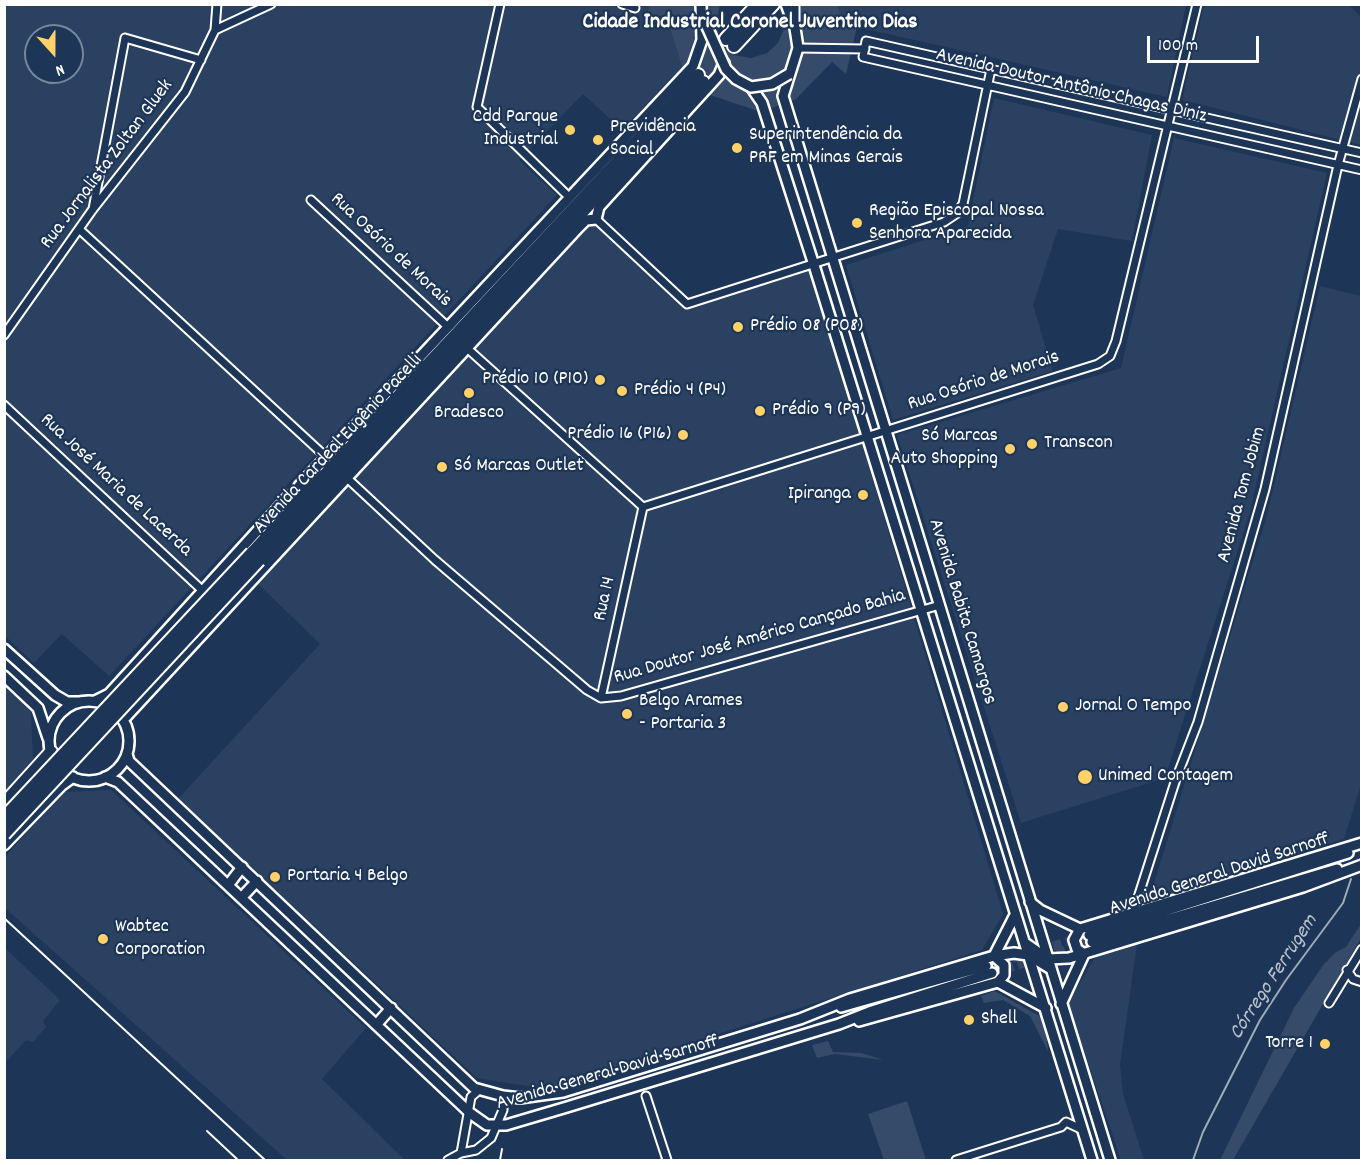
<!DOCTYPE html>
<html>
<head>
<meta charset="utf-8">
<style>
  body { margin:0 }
  #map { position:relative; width:1366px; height:1165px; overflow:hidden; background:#1d3557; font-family:Dekko,sans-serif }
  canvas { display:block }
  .frame { position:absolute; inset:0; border:6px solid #fff; pointer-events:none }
  .north { position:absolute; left:24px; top:24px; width:60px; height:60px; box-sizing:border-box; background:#1d3557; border:2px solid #77869a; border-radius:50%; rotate:159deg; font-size:16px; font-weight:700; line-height:24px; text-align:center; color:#fff }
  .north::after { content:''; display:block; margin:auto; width:21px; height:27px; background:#ffd166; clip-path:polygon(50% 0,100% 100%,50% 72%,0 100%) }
  .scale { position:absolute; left:1147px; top:36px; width:112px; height:27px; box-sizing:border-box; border:3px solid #fff; border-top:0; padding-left:8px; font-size:18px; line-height:21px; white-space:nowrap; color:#fff; -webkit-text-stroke:4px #1d3557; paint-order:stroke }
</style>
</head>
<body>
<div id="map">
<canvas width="1366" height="1165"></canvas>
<div class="frame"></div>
<div class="north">N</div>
<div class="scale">100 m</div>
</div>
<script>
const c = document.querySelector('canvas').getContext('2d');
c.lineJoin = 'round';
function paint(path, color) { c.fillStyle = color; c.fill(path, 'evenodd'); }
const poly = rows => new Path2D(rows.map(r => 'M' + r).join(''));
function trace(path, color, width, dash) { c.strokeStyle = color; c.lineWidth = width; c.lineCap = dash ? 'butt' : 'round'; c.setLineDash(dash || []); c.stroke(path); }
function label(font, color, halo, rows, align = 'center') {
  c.font = font + ' Dekko,sans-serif'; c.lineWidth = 4.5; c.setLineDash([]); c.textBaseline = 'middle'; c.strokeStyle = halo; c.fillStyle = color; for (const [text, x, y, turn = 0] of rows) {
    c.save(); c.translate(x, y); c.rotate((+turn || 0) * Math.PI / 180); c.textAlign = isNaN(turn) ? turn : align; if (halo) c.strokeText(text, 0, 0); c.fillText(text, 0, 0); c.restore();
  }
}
paint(poly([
  [4,5,649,5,647,17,668,21,682,67,622,130,583,94,519,160,557,195,109,676,62,634,34,663,5,636],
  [36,36,72,36,72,72,36,72],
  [837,5,1186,5,1167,97,857,27,845,23],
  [1204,5,1349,5,1361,17,1361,145,1182,100],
  [994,98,1152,135,1132,241,1058,229,1033,305,1053,371,893,420,846,265,968,226],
  [1174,138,1327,173,1250,512,1165,778,1021,823,897,435,1121,368],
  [597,225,686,308,810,269,1003,914,982,950,545,1089,477,1078,178,799,320,644,257,583,587,228],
  [1320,286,1361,296,1362,780,1359,791,1344,839,1149,900,1267,515],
  [5,686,31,712,33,759,5,792],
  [111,790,366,1028,322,1079,405,1160,287,1160,5,908,5,857,63,792],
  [1137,944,1120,1065,1123,1094,1144,1160,1121,1160,1068,1003,1097,954],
  [5,948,60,1000,43,1021,46,1027,33,1042,26,1040,5,1063]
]), '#2a4161');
paint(poly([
  [649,5,720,5,716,24,720,38,734,55,751,58,767,53,778,43,785,26,778,5,837,5,845,23,857,27,846,74,832,62,796,99,761,112,707,94,718,80,699,62,682,67,668,21,647,17],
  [1361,924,1361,938,1233,1160,1220,1160,1294,1008,1324,964,1336,952,1346,947],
  [995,991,1041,1017,1046,1027,1048,1051,1030,1016,1003,1000,984,1003,981,996],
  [828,1041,833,1052,861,1053,884,1060,835,1054,817,1058,812,1045],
  [907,1101,926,1160,884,1160,868,1114]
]), '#364b69');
trace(poly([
  [1193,1160,1203,1132,1260,1020,1286,980,1343,903,1351,879]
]), '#a0aab8', 2);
trace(poly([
  [1040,950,1089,935],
  [986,966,1024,954],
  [992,973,1092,942]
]), '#344968', 9, [9, 4.5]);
trace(poly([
  [698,75,726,39],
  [703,82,734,46]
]), '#344968', 12, [12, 6]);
const street = poly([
  [500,4,477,107,569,197],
  [622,4,635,8],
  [795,23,795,4],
  [215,30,271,4],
  [798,48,865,49],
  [1362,153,866,41,863,57,1362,170],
  [311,200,448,327],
  [93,209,125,38,201,60],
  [596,219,687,304,944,222,956,214,963,204,991,69],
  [79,229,326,457],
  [4,335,93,209,185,92,215,30,217,4],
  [468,349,643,507,1098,364,1110,356,1116,341,1197,4],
  [4,405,203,591],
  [347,478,435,560,587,690,601,698,621,696,940,605],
  [601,698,643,507],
  [1133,913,1176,779,1198,722,1265,489,1338,165,1362,79],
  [1347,970,1353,979,1362,982],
  [1329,1003,1362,949],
  [646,1096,667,1160],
  [461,1153,471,1097,479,1090],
  [448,1160,461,1153,476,1150,491,1138,503,1110,503,1096],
  [956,1160,1061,1127,1066,1122,1083,1130]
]);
const secondary = poly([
  [786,4,795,28,798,48,783,96,1110,1160],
  [751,87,762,103,813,262,1092,1160],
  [299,486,693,66,702,40,701,4],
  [4,649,55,695,67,702,78,702],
  [4,676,38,708,48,738],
  [95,701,109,694,289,496],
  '49 741a40 40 0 1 1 80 0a40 40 0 1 1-80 0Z',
  [123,720,579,227,586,220,596,219,599,207,719,75,724,63],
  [127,754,129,761,474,1088,503,1096,520,1098,563,1092,800,1019,850,999,994,956,1014,953,1028,955,1051,969],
  [105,777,118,782,470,1113,487,1125,506,1125,567,1107,839,1024,872,1011,992,973],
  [4,845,62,785,73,777],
  [229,884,242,867],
  [242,897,257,881],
  [1030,902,1040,910,1080,929],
  [1089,935,1348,853],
  [1092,942,1337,869],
  [1025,943,1048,959,1069,958,1303,887,1362,865],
  [1084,954,1077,949,1074,940,1080,929,1362,843],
  [994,956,1015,915],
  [994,956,1004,965,1004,975,998,982],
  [1061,1004,1084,954],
  [841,1007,986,966],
  [859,1021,998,982,1046,1008],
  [377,1024,391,1008]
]);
const highway = poly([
  [726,39,758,4],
  [734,46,773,4],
  [285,501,307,484],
  [252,553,698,75],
  [259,560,703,82],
  [4,804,51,752]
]);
trace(street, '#fff', 11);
trace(secondary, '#fff', 14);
trace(highway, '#fff', 16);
trace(street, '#1d3557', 7);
trace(secondary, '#1d3557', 9);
trace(highway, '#1d3557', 12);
trace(poly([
  [4,918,265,1160],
  [207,1131,238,1160],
  [500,1160,502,1149]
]), '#fff', 2);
const secondaryBridge = poly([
  [703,18,726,69,736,79,751,87,772,84,789,74]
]);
const highwayBridge = poly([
  [4,818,252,553],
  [4,834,259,560]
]);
trace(secondaryBridge, '#fff', 14, []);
trace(highwayBridge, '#fff', 16, []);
trace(secondaryBridge, '#1d3557', 9);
trace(highwayBridge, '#1d3557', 12);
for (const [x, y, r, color] of [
  [570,130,6,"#ffd166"],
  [598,140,6,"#ffd166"],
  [737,148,6,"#ffd166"],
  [857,223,6,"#ffd166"],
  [738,327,6,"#ffd166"],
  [600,380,6,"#ffd166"],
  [622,391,6,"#ffd166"],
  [469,393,6,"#ffd166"],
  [760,411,6,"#ffd166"],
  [683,435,6,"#ffd166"],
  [1032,444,6,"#ffd166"],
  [1010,449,6,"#ffd166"],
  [442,467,6,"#ffd166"],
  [863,495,6,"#ffd166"],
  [1063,707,6,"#ffd166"],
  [627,714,6,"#ffd166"],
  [1085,777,8,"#ffd166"],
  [275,877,6,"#ffd166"],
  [103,939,6,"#ffd166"],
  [969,1020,6,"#ffd166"],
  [1325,1044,6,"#ffd166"]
]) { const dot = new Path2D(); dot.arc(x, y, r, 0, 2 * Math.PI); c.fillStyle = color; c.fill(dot); trace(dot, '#1d3557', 2); }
label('20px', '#fff', '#1d3557', [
  ["Avenida Doutor Antônio Chagas Diniz",1071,87,13],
  ["Rua Jornalista Zoltan Gluek",108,165,-53],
  ["Rua Osório de Morais",390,251,43],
  ["Rua Osório de Morais",984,382,-18],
  ["Avenida Cardeal Eugênio Pacelli",339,445,-47],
  ["Rua José Maria de Lacerda",115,486,43],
  ["Avenida Tom Jobim",1243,495,-75],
  ["Rua 14",606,599,-78],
  ["Avenida Babita Camargos",961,612,73],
  ["Rua Doutor José Américo Cançado Bahia",760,638,-16],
  ["Avenida General David Sarnoff",1220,875,-18],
  ["Avenida General David Sarnoff",608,1074,-16]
]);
label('20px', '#fff', '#1d3557', [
  ["Cdd Parque",558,118,"right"],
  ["Industrial",558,141,"right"],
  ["Previdência",610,128],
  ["Social",610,151],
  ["Superintendência da",749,136],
  ["PRF em Minas Gerais",749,159],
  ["Região Episcopal Nossa",869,212],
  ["Senhora Aparecida",869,235],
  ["Prédio 08 (P08)",750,327],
  ["Prédio 10 (P10)",588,380,"right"],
  ["Prédio 4 (P4)",634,391],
  ["Prédio 9 (P9)",772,411],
  ["Bradesco",469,414,"center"],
  ["Prédio 16 (P16)",671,435,"right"],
  ["Só Marcas",998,437,"right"],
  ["Auto Shopping",998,460,"right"],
  ["Transcon",1044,444],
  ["Só Marcas Outlet",454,467],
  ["Ipiranga",851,495,"right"],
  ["Belgo Arames",639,702],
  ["- Portaria 3",639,725],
  ["Jornal O Tempo",1075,707],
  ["Unimed Contagem",1098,777],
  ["Portaria 4 Belgo",287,877],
  ["Wabtec",115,928],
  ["Corporation",115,951],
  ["Shell",981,1020],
  ["Torre 1",1313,1044,"right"]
], 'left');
label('italic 21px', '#b8c0ca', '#1d3557', [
  ["Córrego Ferrugem",1275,978,-57]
]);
label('bold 22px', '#fff', '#1d3557', [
  ["Cidade Industrial Coronel Juventino Dias",750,24]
]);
</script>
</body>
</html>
